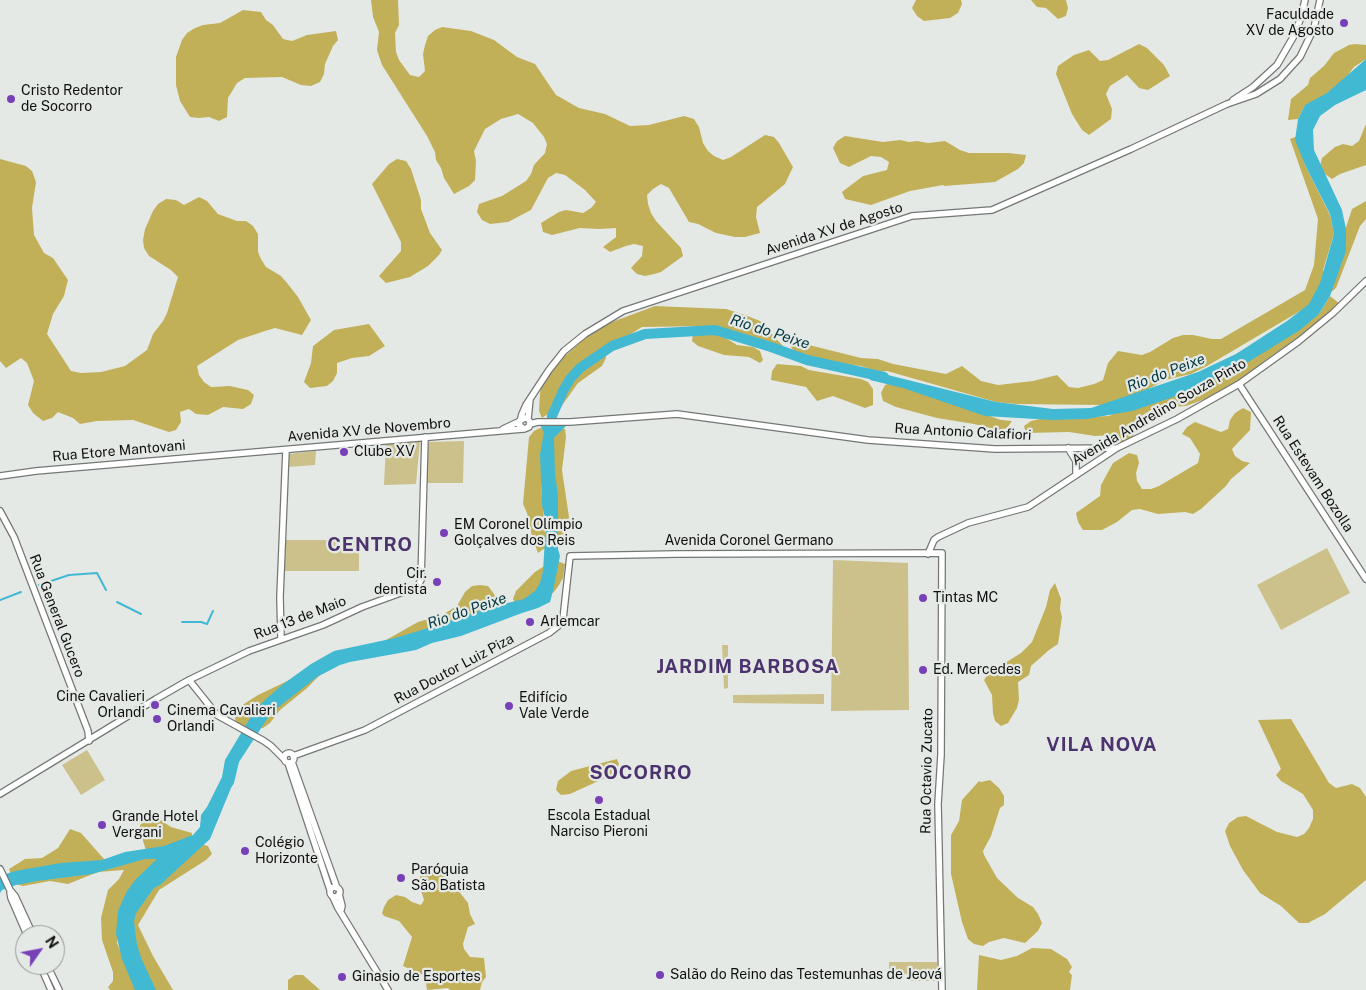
<!DOCTYPE html>
<html>
<head>
<meta charset="utf-8">
<style>
  body { margin:0 }
  #map { position:relative; width:1366px; height:990px; overflow:hidden; background:#e5e9e6; font-family:"Public Sans",sans-serif }
  canvas { display:block }
  .north { position:absolute; left:15px; top:925px; width:50px; height:50px; box-sizing:border-box; background:#e5e9e6; border:1px solid #8f9290; border-radius:50%; rotate:57deg; font-size:14px; font-weight:700; line-height:20px; text-align:center; color:#0e100f }
  .north::after { content:''; display:block; margin:auto; width:18px; height:22px; background:#7840b7; clip-path:polygon(50% 0,100% 100%,50% 72%,0 100%) }
</style>
</head>
<body>
<div id="map">
<canvas width="1366" height="990"></canvas>
<div class="north">N</div>
</div>
<script>
const c = document.querySelector('canvas').getContext('2d');
c.lineJoin = 'round';
function paint(path, color) { c.fillStyle = color; c.fill(path, 'evenodd'); }
const poly = rows => new Path2D(rows.map(r => 'M' + r).join(''));
function trace(path, color, width, dash) { c.strokeStyle = color; c.lineWidth = width; c.lineCap = dash ? 'butt' : 'round'; c.setLineDash(dash || []); c.stroke(path); }
function label(font, color, halo, rows, align = 'center') {
  c.font = font + ' "Public Sans",sans-serif'; c.lineWidth = 4.5; c.setLineDash([]); c.textBaseline = 'middle'; c.strokeStyle = halo; c.fillStyle = color; for (const [text, x, y, turn = 0] of rows) {
    c.save(); c.translate(x, y); c.rotate((+turn || 0) * Math.PI / 180); c.textAlign = isNaN(turn) ? turn : align; if (halo) c.strokeText(text, 0, 0); c.fillText(text, 0, 0); c.restore();
  }
}
paint(poly([
  [420,441,416,484,384,485,386,442],
  [464,441,463,483,423,483,428,442],
  [316,451,315,465,288,467,288,454],
  [284,540,359,540,359,571,282,571],
  [1327,548,1350,593,1281,630,1257,585],
  [833,560,908,563,909,710,831,711],
  [722,645,728,645,728,688,724,689],
  [824,694,824,704,733,703,733,695],
  [87,750,105,780,81,795,62,765],
  [889,962,937,962,937,981,909,981,909,974,889,974]
]), '#ccc18a');
paint(poly([
  [371,0,398,0,399,25,395,33,396,52,399,60,410,75,419,77,425,71,423,54,425,45,428,36,435,30,442,27,471,31,494,40,517,57,535,64,556,95,579,108,605,114,630,126,649,125,684,116,694,119,699,127,703,143,708,151,714,156,723,160,731,157,765,135,774,137,779,143,793,167,785,184,757,207,756,217,760,233,745,237,735,237,716,233,698,224,689,222,669,188,661,184,653,189,647,195,648,204,651,213,656,221,681,248,683,256,661,272,654,274,645,276,637,274,631,268,642,256,643,246,634,244,626,246,610,252,603,247,616,237,616,228,599,229,580,228,552,235,543,232,541,223,559,212,566,210,583,213,591,208,596,202,585,190,565,175,556,173,548,178,531,210,508,222,490,224,482,220,477,212,479,204,502,196,526,181,531,174,534,165,545,153,547,144,544,137,533,123,518,114,501,119,485,129,474,151,476,161,475,180,469,186,454,194,444,178,441,168,436,160,435,152,427,136,382,65,377,50,379,32,373,17],
  [916,0,961,0,962,4,958,13,950,18,924,21,917,16,912,8],
  [1031,0,1066,0,1068,8,1066,16,1058,19,1046,8,1037,7],
  [243,10,261,12,266,20,273,25,283,39,292,41,307,35,336,31,338,40,333,46,325,64,324,74,320,82,311,86,301,85,282,77,245,78,237,83,228,98,227,117,219,121,209,117,199,118,190,117,180,101,176,85,176,57,182,40,187,33,195,28,203,25,220,23],
  [1139,44,1147,48,1164,65,1170,76,1148,90,1139,88,1127,75,1110,86,1106,94,1112,109,1111,119,1089,135,1082,130,1072,114,1056,74,1058,66,1074,55,1089,50,1100,61,1108,60],
  [1355,44,1366,45,1366,59,1354,67,1339,87,1304,107,1298,119,1288,120,1291,99,1308,85,1310,78,1324,66,1334,53,1349,45],
  [1366,124,1366,165,1340,174,1332,179,1325,174,1320,166,1322,158,1335,147,1343,144,1352,146,1359,141],
  [845,136,883,142,900,140,909,142,917,141,928,143,945,141,960,150,969,153,1008,153,1026,155,1024,163,1018,169,995,182,944,186,943,185,910,191,871,205,845,199,842,192,863,176,887,170,889,162,881,157,871,156,849,167,840,163,833,148,837,141],
  [1298,136,1305,165,1330,215,1334,234,1323,270,1325,274,1312,304,1207,366,1191,374,1165,380,1143,392,1102,405,1015,404,996,402,887,371,878,372,861,366,811,361,796,355,791,347,797,342,861,358,878,359,893,364,946,374,962,366,981,381,998,385,1033,381,1057,375,1069,387,1078,388,1094,384,1103,380,1108,363,1118,351,1142,355,1150,352,1173,338,1183,335,1193,335,1212,339,1221,339,1305,290,1314,265,1318,219,1290,139],
  [0,159,26,166,32,171,36,182,32,208,34,235,44,253,53,258,68,280,64,296,53,314,47,334,71,371,81,373,101,372,125,366,147,350,153,334,163,321,167,313,178,277,171,270,149,256,144,248,143,240,145,229,153,211,158,204,166,199,176,200,184,205,199,197,207,201,218,214,237,221,246,221,253,226,258,234,258,252,261,259,266,267,281,276,287,283,298,297,311,320,302,335,275,328,265,331,238,340,197,366,199,375,204,382,211,387,230,386,248,390,254,395,251,404,243,409,223,407,208,415,196,414,189,409,180,412,181,422,176,430,169,432,133,420,97,421,80,424,73,418,58,412,52,418,43,421,33,413,28,405,34,381,27,363,21,358,6,368,0,361],
  [397,159,406,161,411,169,421,200,421,209,430,233,442,250,439,255,428,266,410,277,386,283,379,276,401,251,401,242,372,184,389,164],
  [1366,201,1366,219,1360,226,1336,288,1330,293,1336,258,1352,209],
  [1330,296,1340,304,1333,312,1263,362,1258,367,1255,375,1249,380,1232,384,1210,397,1186,406,1154,408,1140,417,1135,423,1132,441,1125,447,1112,435,1095,436,1069,432,1026,433,1024,426,1031,421,1040,419,1109,416,1319,314],
  [655,306,726,309,745,315,760,321,783,346,776,350,713,326,642,327,605,350,606,358,602,366,578,383,563,404,542,418,539,411,540,393,542,385,558,362,591,333,604,325],
  [369,324,385,346,369,356,352,358,337,363,337,373,333,381,327,386,310,388,304,382,311,363,313,346,334,330],
  [700,329,716,332,737,345,753,347,760,351,763,360,760,363,749,357,724,355,698,346,692,341,693,333],
  [777,364,801,366,809,370,861,379,868,382,873,389,873,405,865,408,833,396,817,401,806,387,771,380,772,371],
  [893,382,1001,420,1012,421,1007,428,999,430,974,424,937,418,896,407,883,401,881,393,885,385],
  [1243,408,1251,412,1250,430,1232,449,1235,456,1242,461,1250,463,1231,479,1226,486,1201,509,1193,514,1185,512,1158,514,1140,509,1132,510,1117,522,1102,530,1083,530,1078,522,1076,513,1100,496,1101,485,1113,463,1129,453,1137,455,1139,463,1136,473,1137,481,1142,489,1151,489,1159,486,1198,463,1200,454,1190,438,1182,434,1187,427,1195,422,1221,432,1228,429,1230,420,1235,413],
  [540,428,545,429,541,486,546,540,545,548,538,553,532,537,527,513,523,504,529,437,534,431],
  [557,428,565,429,566,437,562,470,569,517,564,534,556,536,552,431],
  [557,561,565,564,563,578,559,585,554,592,532,605,517,606,513,599,516,591,535,572,549,563],
  [1055,583,1061,599,1060,609,1062,617,1058,644,1049,650,1031,666,1029,675,1018,682,1019,700,1017,708,1008,723,1001,726,995,721,993,713,992,695,984,680,989,673,1021,653,1032,642,1046,607,1050,590],
  [480,585,488,586,494,594,498,601,498,609,380,647,386,640,418,622,442,615,457,606,465,592,472,586],
  [329,654,333,657,330,665,306,689,280,710,270,723,263,728,244,727,236,725,235,717,237,709,244,704,258,695,304,673],
  [1291,719,1329,783,1336,788,1352,784,1360,788,1366,797,1366,880,1325,914,1308,923,1299,923,1281,906,1260,893,1243,870,1230,846,1225,831,1229,823,1238,817,1246,816,1277,832,1297,837,1304,834,1309,828,1313,819,1313,810,1303,794,1281,781,1276,775,1281,769,1258,720],
  [617,759,619,764,615,772,607,777,570,794,561,795,556,790,558,781,571,771],
  [990,780,999,788,1004,796,1004,805,1000,808,991,836,983,851,984,855,997,878,1018,898,1033,907,1038,914,1042,923,1038,931,1025,943,1004,938,989,942,983,946,974,944,968,939,962,922,951,874,951,835,959,821,962,800,979,781,981,782],
  [156,817,171,827,192,833,192,842,208,846,212,854,206,860,159,890,138,925,153,956,173,990,147,990,119,924,117,943,132,979,139,990,110,990,108,987,113,981,113,972,102,940,101,918,108,890,119,879,124,870,98,872,68,884,50,881,23,886,15,884,9,869,25,859,42,858,58,848,70,829,81,833,104,859,114,862,147,854,141,834,140,825,147,819],
  [430,869,447,876,468,903,470,914,475,924,468,927,463,944,464,949,470,957,484,958,486,977,482,982,480,990,450,990,448,988,427,990,425,976,403,966,412,937,399,921,384,916,382,913,384,907,388,900,396,895,405,897,412,902,421,905,424,900,418,881,422,874],
  [1032,948,1051,949,1067,959,1072,967,1069,972,1072,975,1070,990,977,990,979,955,1001,960,1017,956],
  [295,975,303,975,320,990,288,990,288,980]
]), '#c2b059');
paint(poly([
  [1366,59,1366,90,1335,105,1320,116,1313,130,1314,150,1342,210,1346,229,1346,251,1330,296,1319,314,1300,330,1250,361,1191,391,1132,411,1086,419,1052,420,985,416,903,388,870,380,872,371,996,402,1053,409,1091,408,1198,372,1236,354,1287,321,1309,304,1320,283,1334,234,1330,214,1306,167,1295,140,1298,119,1305,105,1327,93],
  [538,422,570,422,554,438,555,474,558,496,558,549,560,556,553,591,550,602,538,608,522,613,461,636,432,643,416,650,350,662,340,665,317,677,271,713,239,762,234,783,231,788,210,839,160,885,154,888,136,913,134,921,137,945,142,960,156,990,135,990,122,959,116,934,118,911,127,891,136,879,157,859,145,859,92,874,37,881,16,885,2,890,0,893,0,876,15,871,61,863,102,860,125,852,164,846,193,835,200,827,201,815,207,807,222,777,225,760,256,708,282,685,311,664,334,651,395,638,425,629,491,607,524,599,535,591,540,583,543,571,546,523,542,505,540,454,544,432]
]), '#41b9d2');
trace(poly([
  [39,585,69,575,97,573,106,590],
  [0,600,21,592],
  [117,602,141,614],
  [182,622,201,622,207,624,213,611]
]), '#41b9d2', 2);
trace(poly([
  [550,433,552,416,563,391,570,379,580,368,612,346,645,334,715,330,771,347,807,360,884,377]
]), '#41b9d2', 10);
const tertiary = poly([
  [1233,100,1253,87,1277,65,1295,34,1301,17,1305,0],
  [1239,384,1366,579],
  [528,419,530,399],
  [521,420,525,418,528,419,530,422,529,427,524,429,519,425,522,414,526,405,549,370,564,351,585,334,623,311,912,216,992,210,1131,149,1227,104,1256,94,1280,79,1300,57,1314,28,1320,0],
  [530,424,538,422,570,422,677,414,868,440,995,449,1117,448],
  [503,429,520,421],
  [1068,448,1076,461,1076,474],
  [0,476,36,471,523,429],
  [0,511,14,537,88,731,89,741],
  [928,554,934,540,938,537,968,523,1028,507,1117,448,1177,419,1239,384,1299,341,1333,313,1366,281],
  [281,639,280,597,286,450],
  [189,680,217,715,264,741,271,746,284,759],
  '284 758a5 5 0 1 1 10 0a5 5 0 1 1-10 0Z',
  [293,756,365,730,549,633,558,626,563,619,570,556,676,554,942,553,941,755,938,804,942,990],
  [292,762,337,888],
  [288,763,330,890],
  [0,794,156,699,189,680,249,651,323,625,362,607,417,587,421,580,425,437],
  [0,869,10,890,15,896,33,935],
  '330 892a5 5 0 1 1 10 0a5 5 0 1 1-10 0Z',
  [10,892,11,898,27,935],
  [339,894,342,906,341,910],
  [333,897,338,908,388,990],
  [40,965,51,990],
  [47,965,59,990]
]);
trace(tertiary, '#747875', 8);
trace(tertiary, '#fff', 5.5);
for (const [x, y, r, color] of [
  [1344,23,5,"#7840b7"],
  [11,99,5,"#7840b7"],
  [344,452,5,"#7840b7"],
  [444,533,5,"#7840b7"],
  [437,582,5,"#7840b7"],
  [923,598,5,"#7840b7"],
  [530,622,5,"#7840b7"],
  [923,670,5,"#7840b7"],
  [155,705,5,"#7840b7"],
  [509,706,5,"#7840b7"],
  [157,719,5,"#7840b7"],
  [599,800,5,"#7840b7"],
  [102,825,5,"#7840b7"],
  [245,851,5,"#7840b7"],
  [401,878,5,"#7840b7"],
  [660,975,5,"#7840b7"],
  [342,977,5,"#7840b7"]
]) { const dot = new Path2D(); dot.arc(x, y, r, 0, 2 * Math.PI); c.fillStyle = color; c.fill(dot); trace(dot, '#e5e9e6', 2); }
label('14px', '#0e100f', '#e5e9e6', [
  ["Faculdade",1334,15,"right"],
  ["XV de Agosto",1334,31,"right"],
  ["Cristo Redentor",21,91],
  ["de Socorro",21,107],
  ["Clube XV",354,452],
  ["EM Coronel Olímpio",454,525],
  ["Golçalves dos Reis",454,541],
  ["Cir.",427,574,"right"],
  ["dentista",427,590,"right"],
  ["Tintas MC",933,598],
  ["Arlemcar",540,622],
  ["Ed. Mercedes",933,670],
  ["Cine Cavalieri",145,697,"right"],
  ["Orlandi",145,713,"right"],
  ["Edifício",519,698],
  ["Vale Verde",519,714],
  ["Cinema Cavalieri",167,711],
  ["Orlandi",167,727],
  ["Escola Estadual",599,816,"center"],
  ["Narciso Pieroni",599,832,"center"],
  ["Grande Hotel",112,817],
  ["Vergani",112,833],
  ["Colégio",255,843],
  ["Horizonte",255,859],
  ["Paróquia",411,870],
  ["São Batista",411,886],
  ["Salão do Reino das Testemunhas de Jeová",670,975],
  ["Ginasio de Esportes",352,977]
], 'left');
label('14px', '#0e100f', '#e5e9e6', [
  ["Avenida XV de Agosto",834,229,-18],
  ["Avenida Andrelino Souza Pinto",1159,412,-30],
  ["Avenida XV de Novembro",369,430,-5],
  ["Rua Antonio Calafiori",963,432,3],
  ["Rua Etore Mantovani",119,451,-5],
  ["Rua Estevam Bozolla",1313,474,57],
  ["Avenida Coronel Germano",749,541],
  ["Rua General Gucero",57,616,69],
  ["Rua 13 de Maio",300,618,-21],
  ["Rua Doutor Luiz Piza",454,669,-28],
  ["Rua Octavio Zucato",927,771,-89]
]);
label('italic 15px', '#003741', '#e5e9e6', [
  ["Rio do Peixe",770,332,18],
  ["Rio do Peixe",1166,373,-21],
  ["Rio do Peixe",467,611,-19]
]);
c.letterSpacing = '1px';
label('bold 19px', '#4c336e', '#e5e9e6', [
  ["CENTRO",370,545],
  ["JARDIM BARBOSA",748,667],
  ["VILA NOVA",1102,745],
  ["SOCORRO",641,773]
]);
c.letterSpacing = '0px';
</script>
</body>
</html>
